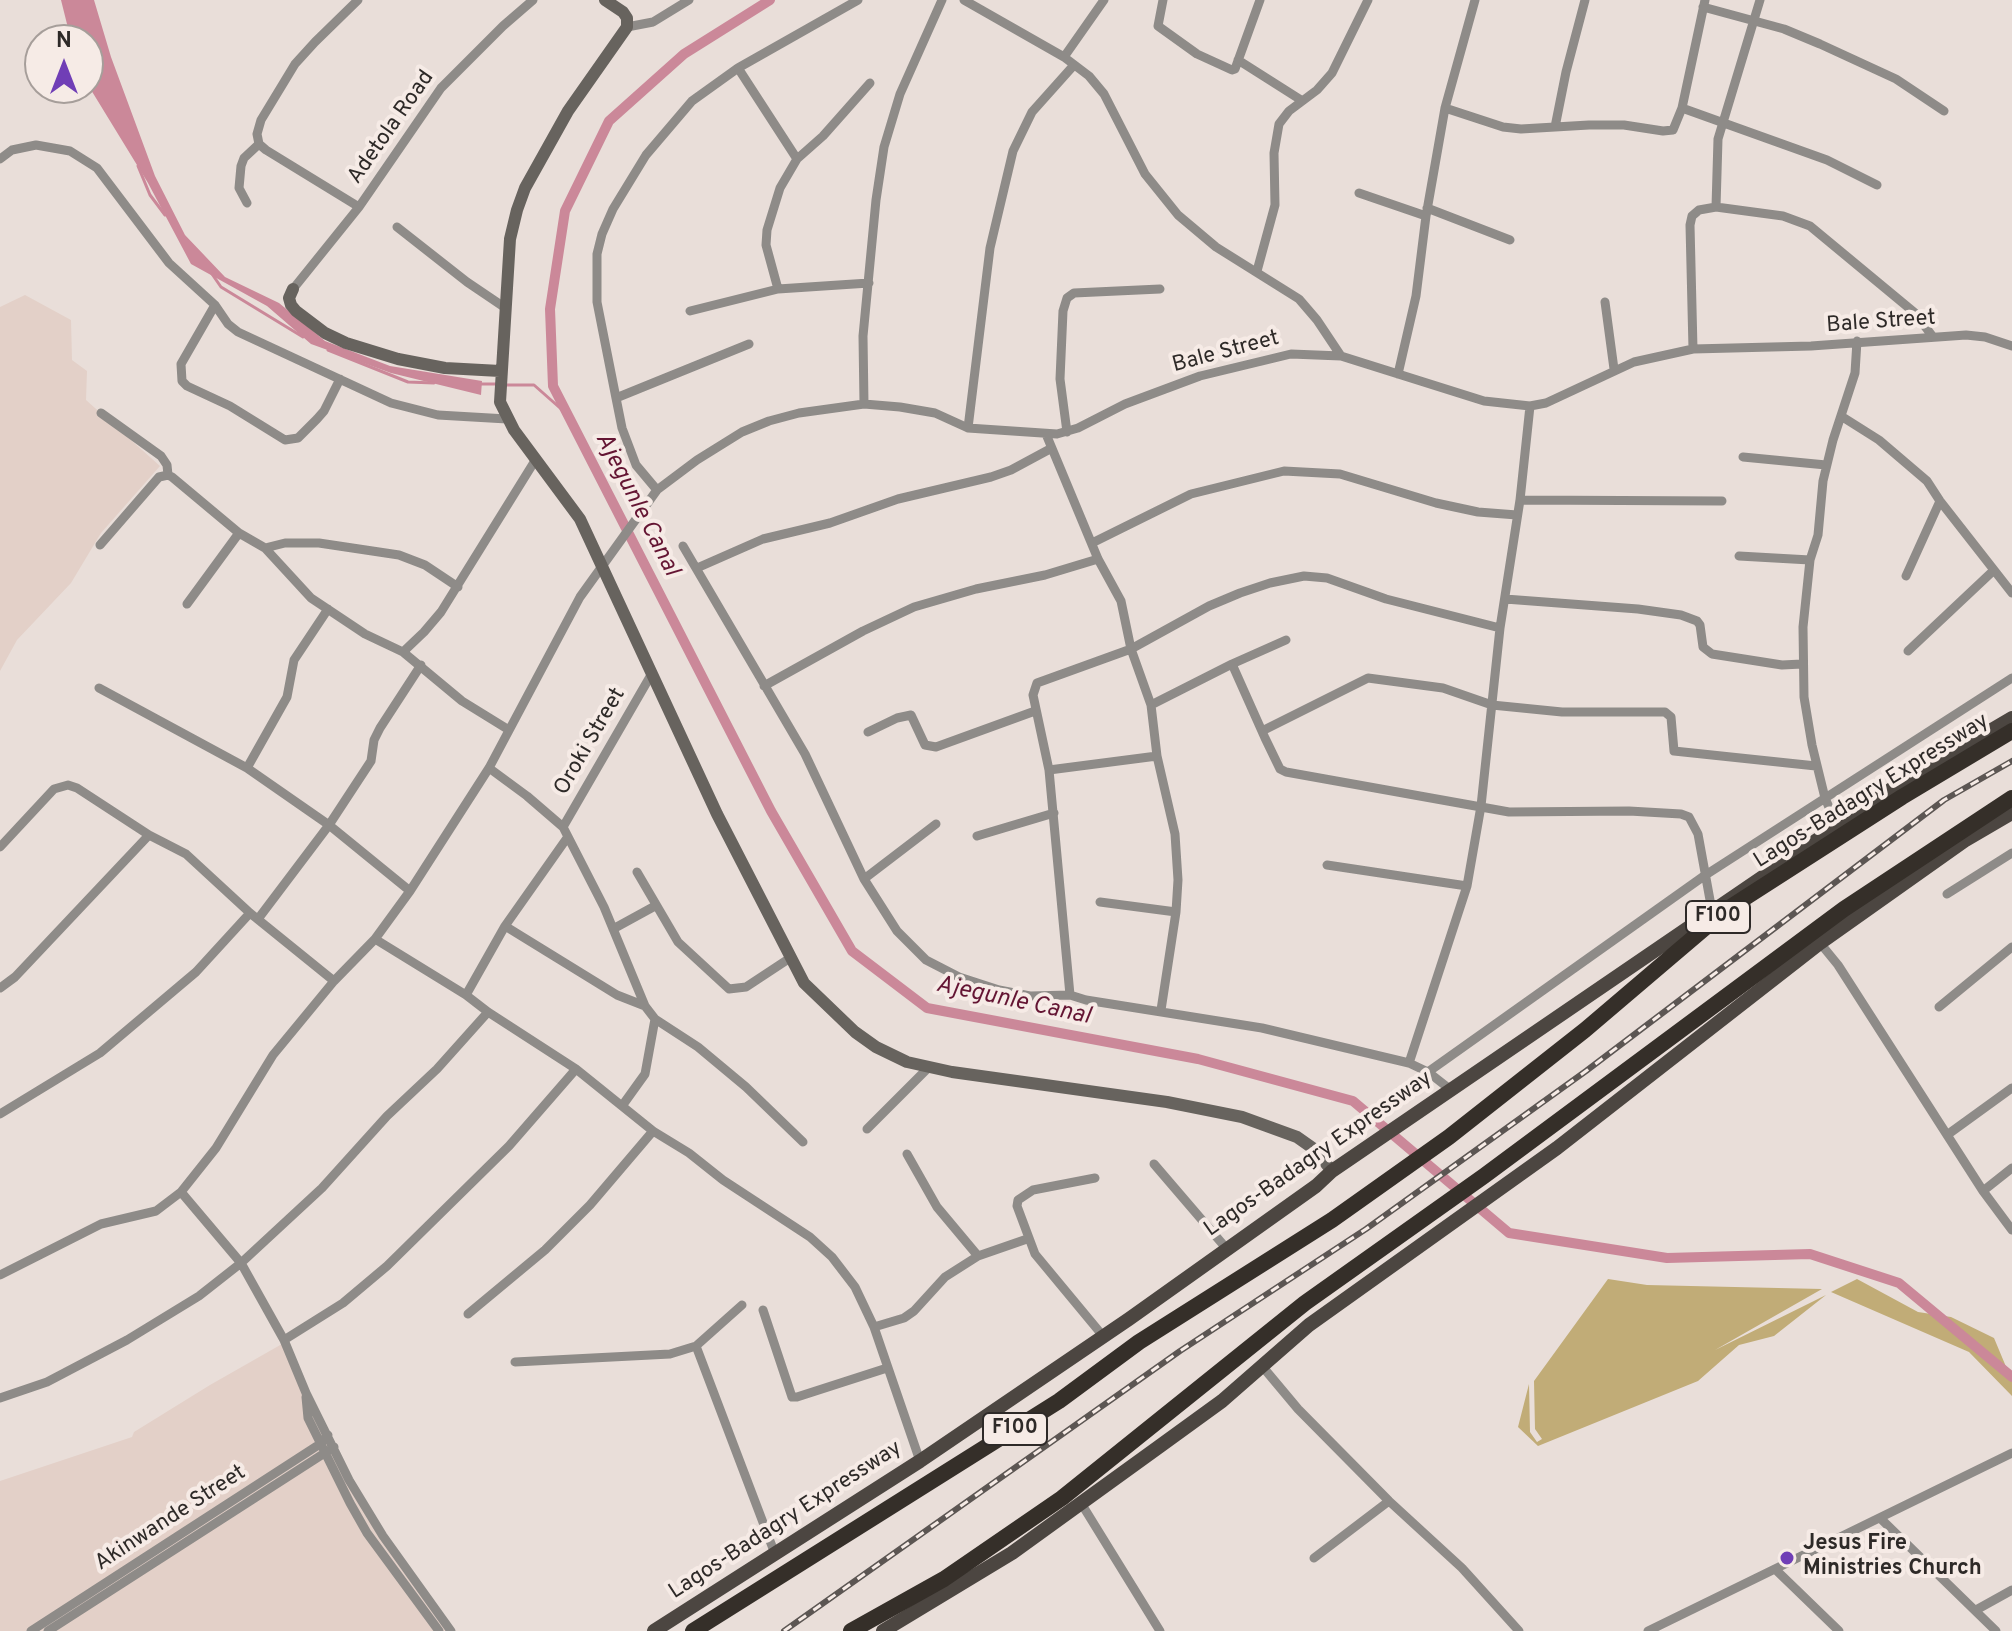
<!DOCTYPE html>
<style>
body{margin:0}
#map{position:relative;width:2012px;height:1631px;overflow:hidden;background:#e9ded9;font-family:Overpass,sans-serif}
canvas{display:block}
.north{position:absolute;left:24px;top:24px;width:80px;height:80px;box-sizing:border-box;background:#f6ebe6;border:2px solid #a69e9a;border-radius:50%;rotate:0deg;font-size:22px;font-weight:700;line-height:32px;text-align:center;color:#2e2a28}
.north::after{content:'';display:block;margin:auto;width:28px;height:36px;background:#703eb6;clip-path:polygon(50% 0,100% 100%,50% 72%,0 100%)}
</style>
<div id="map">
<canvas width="2012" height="1631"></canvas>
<div class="north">N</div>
</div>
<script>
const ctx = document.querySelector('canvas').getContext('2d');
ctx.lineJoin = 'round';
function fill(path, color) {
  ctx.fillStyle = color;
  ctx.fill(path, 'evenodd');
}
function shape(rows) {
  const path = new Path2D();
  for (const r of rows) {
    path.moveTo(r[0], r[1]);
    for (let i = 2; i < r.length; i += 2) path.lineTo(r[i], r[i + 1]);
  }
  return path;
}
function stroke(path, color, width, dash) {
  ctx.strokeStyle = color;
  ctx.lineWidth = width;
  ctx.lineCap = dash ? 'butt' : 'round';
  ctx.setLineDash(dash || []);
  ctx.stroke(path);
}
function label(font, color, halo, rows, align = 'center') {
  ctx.font = font + ' Overpass,sans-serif';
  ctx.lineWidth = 8;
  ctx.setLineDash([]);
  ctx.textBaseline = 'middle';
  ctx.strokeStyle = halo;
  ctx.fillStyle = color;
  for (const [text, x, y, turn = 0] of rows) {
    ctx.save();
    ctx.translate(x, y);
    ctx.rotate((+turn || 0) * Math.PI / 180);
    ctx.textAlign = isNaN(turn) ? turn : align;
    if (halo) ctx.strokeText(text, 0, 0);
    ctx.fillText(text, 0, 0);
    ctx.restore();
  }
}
fill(shape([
 [25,295,71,320,72,360,87,371,86,400,160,466,101,533,71,583,17,640,0,671,0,307],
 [289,1340,315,1417,367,1511,453,1631,0,1631,0,1481,132,1437,134,1432,210,1385]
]), '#e3d0c8');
fill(shape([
 [1608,1279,1647,1285,1822,1289,1715,1350,1826,1295,1774,1336,1739,1345,1698,1381,1538,1446,1518,1427,1529,1384,1530,1432,1537,1442,1542,1439,1535,1429,1534,1381],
 [1857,1279,1918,1312,1951,1317,1994,1338,2012,1381,2012,1396,1969,1352,1831,1292]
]), '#c1ac77');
fill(shape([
 [61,0,94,0,111,57,155,176,185,235,225,277,279,303,325,341,390,366,482,381,481,395,391,373,311,344,267,306,191,264,148,183,88,85,88,40,71,40]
]), '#cb8899');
stroke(shape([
 [138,166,150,195,165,215],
 [212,274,221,287,303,337],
 [328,350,408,382,434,383],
 [478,384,498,384],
 [506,385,534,385,568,415]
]), '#cb8899', 3);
stroke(shape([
 [770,0,684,54,609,121,565,211,550,309,553,386,771,811,852,951,927,1008,1198,1059,1353,1101,1509,1233,1667,1258,1810,1254,1899,1283,2012,1377]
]), '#cb8899', 10);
stroke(shape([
 [358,0,315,42,295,64,261,120,257,134,259,144,266,150,359,207],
 [964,0,1064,57,1089,76,1104,94,1145,174,1178,215,1216,247,1299,299,1317,320,1341,356],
 [1163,0,1158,26,1197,54,1232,70,1235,69,1260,0],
 [1703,7,1784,29,1820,44,1896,79,1944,111],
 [627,27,653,22,689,0],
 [1064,57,1104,0],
 [1238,60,1301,100],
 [738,68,797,159],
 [1445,108,1503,127,1521,129,1589,125,1624,125,1663,131,1673,130,1682,108,1705,0],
 [1682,108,1827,160,1877,185],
 [1555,127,1566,72,1585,0],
 [0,159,12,150,36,145,70,151,97,168,169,263,215,305,228,324,238,332,391,403,438,415,507,419],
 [1359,193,1426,216],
 [247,203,239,188,241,166,244,158,259,144],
 [1716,207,1718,139,1760,0],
 [1427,208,1510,240],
 [397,227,467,282,504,307],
 [1257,271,1275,205,1274,153,1279,124,1289,111,1317,90,1332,73,1368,0],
 [293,289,359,207,441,88,503,26,533,0],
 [778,289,766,245,767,230,780,188,797,159,823,136,870,83],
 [1605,302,1614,369],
 [215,305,181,364,182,381,187,386,230,406,285,440,298,438,317,419,324,411,340,379],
 [690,311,778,289,869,283],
 [1693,349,1690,225,1692,216,1699,210,1716,207,1783,216,1810,226,1915,313,1933,337],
 [1398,374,1416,296,1426,216,1445,108,1475,0],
 [616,398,749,344],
 [864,404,863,336,876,200,884,147,900,94,942,0],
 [101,413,161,456,167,465,168,475],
 [1841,416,1879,440,1927,481,1940,501,2012,593],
 [968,428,990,248,1013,151,1032,112,1074,65],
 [1067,432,1060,379,1063,311,1067,298,1074,293,1160,289],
 [1046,434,1098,559,1121,601,1131,649,1151,705,1157,756,1175,834,1178,880,1176,912,1161,1010],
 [1743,457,1826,465],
 [657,490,636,465,622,428,616,398,597,302,597,254,602,234,613,209,646,155,692,101,738,68,858,0],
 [1520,500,1722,501],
 [1092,543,1191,494,1284,471,1340,474,1436,503,1478,512,1517,515],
 [100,545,159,477,168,475,172,477,239,533,265,548,311,598,365,634,403,652,462,701,509,730],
 [683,546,805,754,864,879,897,931,926,960,959,977,999,990,1030,996,1070,995,1086,1000,1262,1028,1409,1063,1428,1072,1704,876,2012,678],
 [265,548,285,543,319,543,399,555,425,565,458,587],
 [1739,556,1810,560],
 [697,568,763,539,830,523,898,499,991,477,1011,470,1050,449],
 [1906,576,1940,501],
 [1505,599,1638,609,1681,615,1697,621,1700,625,1703,647,1712,654,1782,665,1802,664],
 [187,604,239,533],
 [1908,651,1993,571],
 [403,652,424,632,441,612,536,459],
 [1232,664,1265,738,1280,769,1286,772,1509,812,1629,811,1681,814,1689,817,1698,834,1712,911],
 [764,686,863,631,914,607,976,589,1045,575,1098,559],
 [99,688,247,768,329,825,410,891],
 [1151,705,1232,664,1286,640],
 [1262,731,1368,678,1443,688,1492,705,1562,712,1665,712,1671,717,1674,751,1816,766],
 [868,732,897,718,911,715,925,745,936,747,1035,711],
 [247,768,287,697,294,660,328,609],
 [489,768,527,796,563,827,604,907,645,1006],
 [1049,770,1157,756],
 [1837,826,1825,798,1812,745,1804,697,1803,627,1810,560,1818,535,1823,481,1833,440,1855,373,1857,341],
 [563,827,651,675],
 [977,836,1054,813],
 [0,847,54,789,68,785,77,788,149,835,186,854,250,913,334,981],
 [1327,865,1467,886],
 [637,872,678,942,729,989,746,987,790,958],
 [864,879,936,824],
 [1947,894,2012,853],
 [1100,902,1176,912],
 [258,919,329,825,371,761,374,740,380,728,421,665],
 [505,926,617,995,645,1006,655,1019,698,1047,746,1087,803,1142],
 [613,929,655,906],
 [375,939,466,995,488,1012,576,1069,653,1131,689,1153,723,1180,810,1237,832,1257,855,1287,874,1327,920,1461],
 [1820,943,1838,965,1983,1191,2012,1230],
 [0,988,15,977,149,835],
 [466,995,505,926,567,838],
 [1070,995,1049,770,1033,695,1037,683,1131,649,1209,606,1240,593,1270,583,1304,576,1327,578,1386,599,1500,628],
 [1939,1007,2012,947],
 [1409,1063,1467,886,1481,806,1500,628,1520,500,1530,406],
 [1428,1072,1451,1090],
 [622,1106,645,1074,655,1019],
 [0,1114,100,1053,196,972,250,913],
 [867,1129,928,1068],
 [1947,1135,2012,1088],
 [907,1154,937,1207,978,1256],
 [1154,1164,1226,1248],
 [1095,1178,1033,1190,1018,1200,1017,1206,1035,1254,1103,1336],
 [1983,1191,2012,1168],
 [0,1275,101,1224,156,1211,181,1192],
 [763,1310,792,1397,797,1397,887,1368],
 [468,1314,545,1250,590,1205,653,1131],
 [874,1327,904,1318,914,1311,945,1277,978,1256,1027,1239],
 [284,1340,343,1303,387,1266,509,1146,576,1069],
 [696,1346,775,1554],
 [515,1362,670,1354,696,1346,742,1305],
 [1262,1366,1298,1409,1389,1501,1462,1568,1519,1631],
 [306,1397,308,1418,350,1503,367,1533,439,1631],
 [0,1398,47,1382,127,1340,199,1296,241,1263,322,1188,387,1116,437,1069,488,1012],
 [1081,1503,1160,1631],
 [1880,1518,1996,1631],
 [1314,1558,1389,1501],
 [1776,1570,1839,1631],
 [1976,1610,2012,1590],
 [31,1631,320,1444,328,1435],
 [48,1631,334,1447],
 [451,1631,383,1536,349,1480,306,1393,284,1340,241,1263,181,1192,216,1148,273,1055,334,981,375,939,410,891,489,768,580,597,657,490,697,460,742,432,769,421,799,413,864,404,900,407,935,413,968,428,1057,434,1078,428,1125,404,1200,376,1291,354,1341,356,1484,401,1530,406,1546,403,1634,362,1693,349,1811,346,1966,335,1985,337,2012,346],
 [1648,1631,2012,1453]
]), '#8e8b88', 9);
stroke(shape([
 [605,0,623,12,627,18,627,27,568,111,525,188,517,210,510,239,500,402,514,430,580,519,717,814,804,983,855,1032,876,1047,907,1062,952,1072,1167,1102,1242,1117,1297,1137,1314,1149,1332,1171],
 [293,289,289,298,291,305,296,311,325,333,346,343,398,359,445,368,500,371]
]), '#67635e', 12);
stroke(shape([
 [654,1631,920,1461,1129,1319,1316,1186,1332,1171,1893,788,2012,718],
 [883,1631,1012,1553,1160,1446,1222,1401,1309,1325,1557,1148,1820,943,1964,841,2012,813]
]), '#4c4641', 14);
stroke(shape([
 [693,1631,1059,1401,1139,1342,1332,1220,1449,1137,1585,1030,1726,910,1902,797,2012,731],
 [851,1631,944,1579,1062,1498,1305,1303,1484,1176,1844,909,2012,798]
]), '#352f29', 16);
const rail = shape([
 [784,1631,1180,1351,1366,1229,1586,1071,1944,800,2012,761]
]);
stroke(rail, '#5c5653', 6);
stroke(rail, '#f6ebe6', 3, [9]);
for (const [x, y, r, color] of [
 [1787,1558,8,"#703eb6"]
]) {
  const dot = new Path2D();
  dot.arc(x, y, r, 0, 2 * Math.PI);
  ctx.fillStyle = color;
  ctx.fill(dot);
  stroke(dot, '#f6ebe6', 3);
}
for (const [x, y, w] of [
 [1718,917,64],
 [1015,1429,64]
]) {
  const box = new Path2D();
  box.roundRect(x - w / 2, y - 16, w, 32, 6);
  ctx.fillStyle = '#f6ebe6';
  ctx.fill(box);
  stroke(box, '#2e2a28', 2);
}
label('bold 20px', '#2e2a28', null, [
 ["F100",1718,917],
 ["F100",1015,1429]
]);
label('22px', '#2e2a28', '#f6ebe6', [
 ["Adetola Road",392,128,-55],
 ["Bale Street",1881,323,-4],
 ["Bale Street",1226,353,-15],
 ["Oroki Street",591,742,-60],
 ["Lagos-Badagry Expressway",1872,792,-32],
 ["Lagos-Badagry Expressway",1319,1155,-35],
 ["Akinwande Street",171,1519,-33],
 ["Lagos-Badagry Expressway",786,1521,-33]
]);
label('bold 22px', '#2e2a28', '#f6ebe6', [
 ["Jesus Fire",1803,1545],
 ["Ministries Church",1803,1570]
], 'left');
label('italic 24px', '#641533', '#f6ebe6', [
 ["Ajegunle Canal",636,505,63],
 ["Ajegunle Canal",1013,1002,12]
]);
</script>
